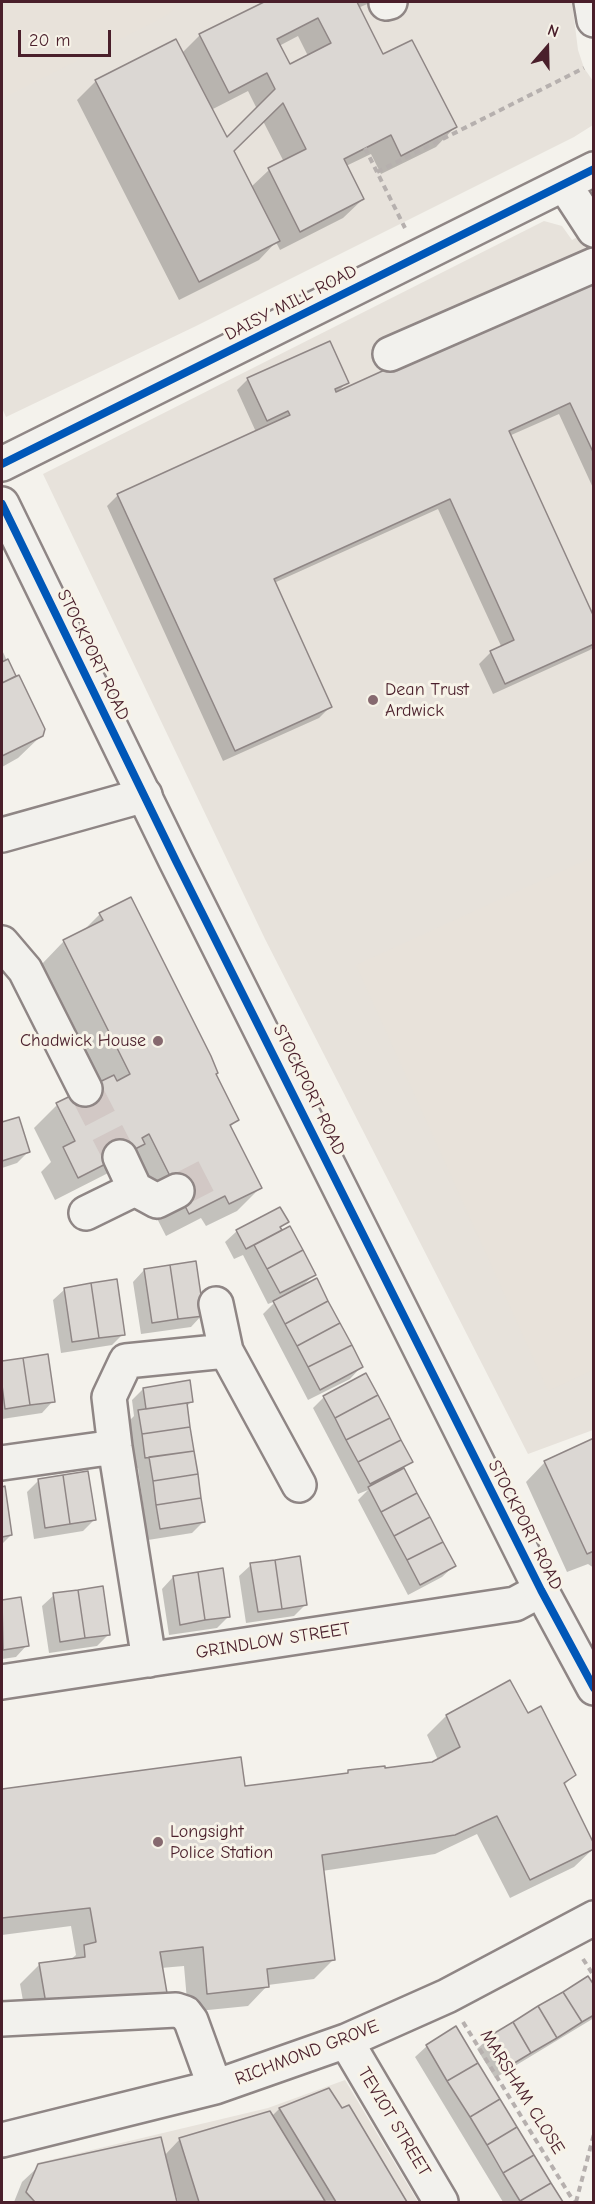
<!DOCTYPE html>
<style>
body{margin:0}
#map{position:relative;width:595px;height:2204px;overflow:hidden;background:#f4f2ec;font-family:"Comic Neue",sans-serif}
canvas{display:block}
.frame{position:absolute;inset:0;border:3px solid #4a1f2b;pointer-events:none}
.north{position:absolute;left:517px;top:18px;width:60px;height:60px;-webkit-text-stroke:4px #f7f3e8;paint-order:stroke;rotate:20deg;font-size:16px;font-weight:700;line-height:24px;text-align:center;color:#4a1f2b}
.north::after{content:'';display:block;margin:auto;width:21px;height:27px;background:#4a1f2b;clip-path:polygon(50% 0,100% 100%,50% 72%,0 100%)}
.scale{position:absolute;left:18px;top:30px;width:93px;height:27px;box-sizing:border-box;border:3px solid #4a1f2b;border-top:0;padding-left:8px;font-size:18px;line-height:21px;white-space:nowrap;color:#4a1f2b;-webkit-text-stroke:4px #f7f3e8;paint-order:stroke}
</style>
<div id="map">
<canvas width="595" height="2204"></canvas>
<div class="frame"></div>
<div class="north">N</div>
<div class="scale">20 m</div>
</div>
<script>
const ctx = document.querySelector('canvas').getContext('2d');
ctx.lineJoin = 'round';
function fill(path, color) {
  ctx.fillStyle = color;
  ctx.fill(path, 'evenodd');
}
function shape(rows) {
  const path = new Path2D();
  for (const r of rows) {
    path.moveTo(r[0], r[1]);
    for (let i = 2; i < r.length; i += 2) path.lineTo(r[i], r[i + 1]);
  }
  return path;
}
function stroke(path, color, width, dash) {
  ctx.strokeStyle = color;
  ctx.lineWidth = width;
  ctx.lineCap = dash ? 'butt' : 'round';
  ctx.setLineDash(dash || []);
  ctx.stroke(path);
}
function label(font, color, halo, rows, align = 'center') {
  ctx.font = font + ' "Comic Neue",sans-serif';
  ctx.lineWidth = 6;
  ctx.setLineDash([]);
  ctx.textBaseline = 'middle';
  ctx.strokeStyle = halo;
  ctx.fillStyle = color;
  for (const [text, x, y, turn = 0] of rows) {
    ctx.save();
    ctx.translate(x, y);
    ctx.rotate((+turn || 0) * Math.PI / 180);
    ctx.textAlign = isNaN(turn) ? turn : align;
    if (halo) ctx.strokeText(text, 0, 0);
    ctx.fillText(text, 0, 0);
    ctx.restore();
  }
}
fill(shape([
 [2,2,572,2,578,50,584,68,593,81,593,125,574,137,194,327,6,417,2,408],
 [544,221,562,226,572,240,593,228,593,1430,528,1454,265,939,43,474],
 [345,2080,418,2202,34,2202,25,2193,37,2163,268,2108]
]), '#e7e2db');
fill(shape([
 [2,2,178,2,172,11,162,18,7,96,2,96],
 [593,857,593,1370,548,1391,356,965]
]), '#e8e2da');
fill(shape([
 [267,2,372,2,358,8,383,56,455,127,436,147,381,174,371,154,346,166,363,199,343,218,280,250,276,242,259,260,179,300,77,100,96,81,182,53,200,35],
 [298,36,308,56,289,66,279,46],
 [248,91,257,109,226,139,211,110],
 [263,121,284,162,269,170,251,187,232,151],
 [594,288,594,490,559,414,509,436,594,621,594,647,590,650,493,694,479,664,491,652,502,648,438,509,274,583,331,706,319,718,223,761,107,506,118,495,256,432,237,390,248,379,347,382,336,394],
 [2,650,42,735,18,758,2,767],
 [100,914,214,1075,237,1120,230,1127,260,1188,237,1211,206,1226,201,1218,166,1236,127,1160,120,1167,55,1200,41,1172,51,1162,34,1128,57,1105,100,1083,41,965,64,941,81,933],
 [18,1119,28,1152,17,1163,2,1168,2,1124],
 [287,1222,279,1229,314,1275,301,1287,361,1367,350,1379,308,1400,263,1314,276,1301,268,1304,243,1255,234,1259,225,1242,237,1231],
 [144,1270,202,1315,191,1327,141,1334,133,1282],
 [65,1289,123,1334,112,1345,61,1353,53,1300],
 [46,1356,53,1401,42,1413,2,1419,2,1362],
 [143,1389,191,1402,186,1407,203,1522,192,1533,148,1540,138,1468,134,1469,127,1423,134,1416,132,1400],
 [324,1397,411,1461,403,1469,454,1566,442,1577,408,1595,358,1500,368,1490,358,1494,313,1408],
 [594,1439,594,1568,588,1564,567,1572,526,1482,545,1462],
 [39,1480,94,1520,83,1531,34,1539,27,1492],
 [2,1488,4,1488,11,1535,2,1544],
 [251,1565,306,1604,294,1616,246,1623,239,1576],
 [173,1577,229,1616,217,1628,169,1635,162,1589],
 [54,1595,109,1634,97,1646,49,1653,42,1606],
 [20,1599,27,1645,16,1657,2,1659,2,1602],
 [527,1715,575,1775,564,1785,594,1848,574,1867,510,1898,477,1834,435,1854,322,1871,333,1960,314,1979,268,1985,248,2006,188,2012,184,1966,161,1968,27,2023,20,1984,40,1964,70,1960,76,1955,71,1926,2,1935,2,1790,239,1759,243,1788,345,1775,348,1772,432,1763,438,1760,427,1735,446,1716],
 [588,1978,594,1988,594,2018,495,2078,477,2049,489,2038],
 [456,2029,561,2202,503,2202,415,2057,427,2046],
 [329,2090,342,2109,348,2107,405,2202,178,2202,176,2195,173,2196,175,2202,14,2202,22,2182,39,2166,164,2156,180,2139,272,2116,279,2109]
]), '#0003');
const building = shape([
 [264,2,357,2,383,54,412,40,457,127,401,156,391,135,344,159,364,199,300,232,268,168,306,149,283,103,234,151,280,241,199,282,95,80,176,39,227,137,275,89,267,73,229,93,199,34,264,2],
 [318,18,331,43,290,64,277,39,318,18],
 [590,277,594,285,594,454,570,403,509,431,594,617,594,644,505,684,490,651,514,640,450,499,274,579,332,707,235,751,117,494,290,415,288,411,267,421,247,378,330,341,349,383,335,389,336,392,590,277],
 [8,659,16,676,2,683,2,662,8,659],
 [19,675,45,729,43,736,2,756,2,683,19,675],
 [131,897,211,1056,218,1073,216,1074,239,1120,230,1125,262,1188,229,1204,225,1196,189,1214,149,1134,142,1138,145,1144,78,1178,63,1147,75,1141,56,1103,114,1075,117,1081,130,1074,63,940,103,920,99,913,131,897],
 [19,1117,30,1152,2,1161,2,1122,19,1117],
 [280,1207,289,1222,280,1227,282,1230,246,1249,236,1230,280,1207],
 [290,1226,303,1250,267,1269,254,1245,290,1226],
 [303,1250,316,1275,280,1293,267,1269,303,1250],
 [196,1261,204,1316,178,1319,170,1265,196,1261],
 [170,1265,178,1319,152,1323,144,1269,170,1265],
 [317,1278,328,1301,285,1324,273,1301,317,1278],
 [117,1279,125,1335,99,1338,91,1283,117,1279],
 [91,1283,99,1338,72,1342,64,1288,91,1283],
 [328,1301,340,1323,297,1346,285,1324,328,1301],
 [340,1323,352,1345,308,1367,297,1346,340,1323],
 [352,1345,363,1367,320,1390,308,1367,352,1345],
 [48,1354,55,1402,30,1405,23,1358,48,1354],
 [23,1358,30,1405,5,1409,2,1385,2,1361,23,1358],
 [366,1373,378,1395,335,1418,323,1396,366,1373],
 [190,1380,193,1402,146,1409,143,1388,190,1380],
 [378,1395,390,1418,346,1440,335,1418,378,1395],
 [187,1403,190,1427,142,1434,138,1410,187,1403],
 [390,1418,401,1440,358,1462,346,1440,390,1418],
 [190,1427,194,1451,145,1458,142,1434,190,1427],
 [594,1438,594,1551,587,1554,544,1461,594,1438],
 [401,1440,413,1462,370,1484,358,1462,401,1440],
 [194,1451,198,1474,153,1481,149,1457,194,1451],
 [404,1468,417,1493,381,1512,368,1487,404,1468],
 [88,1471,96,1520,70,1524,63,1475,88,1471],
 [198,1474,201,1498,156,1505,153,1481,198,1474],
 [63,1475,70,1524,45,1528,38,1479,63,1475],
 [5,1486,12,1535,2,1537,2,1487,5,1486],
 [417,1493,430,1517,394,1536,381,1512,417,1493],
 [201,1498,205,1522,160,1529,156,1505,201,1498],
 [430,1517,443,1542,407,1560,394,1536,430,1517],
 [443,1542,456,1566,420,1585,407,1560,443,1542],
 [300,1556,307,1605,282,1609,275,1560,300,1556],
 [275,1560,282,1609,258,1612,250,1563,275,1560],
 [223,1568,230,1617,205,1620,198,1572,223,1568],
 [198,1572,205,1620,180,1625,173,1576,198,1572],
 [103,1586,110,1635,85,1638,78,1590,103,1586],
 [78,1590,85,1638,60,1642,53,1593,78,1590],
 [21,1597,29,1646,3,1650,2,1600,21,1597],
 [510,1680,528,1713,541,1706,576,1775,564,1783,594,1844,594,1849,530,1880,497,1816,455,1835,322,1855,335,1960,267,1969,269,1987,207,1994,203,1947,160,1952,168,1999,46,2004,39,1963,85,1957,84,1945,96,1942,90,1908,2,1918,2,1789,241,1757,245,1786,348,1773,348,1770,366,1768,385,1766,385,1768,432,1762,460,1747,446,1715,510,1680],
 [588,1976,594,1985,594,2015,582,2022,563,1992,588,1976],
 [563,1992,582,2022,557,2038,538,2006,563,1992],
 [538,2006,557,2038,531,2053,513,2022,538,2006],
 [513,2022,531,2053,506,2068,488,2037,513,2022],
 [456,2026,478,2063,447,2081,426,2045,456,2026],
 [478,2063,500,2099,470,2117,447,2081,478,2063],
 [329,2088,342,2108,349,2105,407,2202,336,2202,279,2108,329,2088],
 [500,2099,517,2127,487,2145,470,2117,500,2099],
 [270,2111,325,2201,199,2202,179,2138,270,2111],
 [517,2127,534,2155,503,2173,487,2145,517,2127],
 [161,2137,177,2202,35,2202,26,2192,38,2164,161,2137],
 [534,2155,551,2183,520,2201,503,2173,534,2155],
 [551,2183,563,2202,521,2202,520,2201,551,2183]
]);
fill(building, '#dbd7d3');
stroke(building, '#8f8685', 1.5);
stroke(shape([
 [85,1089,120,1157],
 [177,1191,206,1176]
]), '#d2c8c5', 33, [33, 16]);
const minor = shape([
 [591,2,594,20],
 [386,3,390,2],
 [564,184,594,230],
 [390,354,594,265],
 [2,464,594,169],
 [2,835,145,795],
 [2,943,25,970,85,1089],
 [120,1157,135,1189,157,1201,177,1191],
 [86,1213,135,1189],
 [216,1304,226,1351,299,1485],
 [2,1463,115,1447],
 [149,1660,115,1447,109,1397,126,1361,226,1351],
 [2,1682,515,1604,541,1590],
 [2,2019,176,2010,185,2013,191,2021,215,2087],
 [346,2041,441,2202],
 [2,2140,215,2087,346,2041,447,1996,594,1918]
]);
const highway = shape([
 [2,504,176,861,541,1590,594,1688]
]);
stroke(minor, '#8f8685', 38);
stroke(highway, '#8f8685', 38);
stroke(shape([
 [365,148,405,228],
 [377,172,584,68],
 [583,1959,594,1976],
 [463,2022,574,2202],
 [576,2202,594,2134]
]), '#b6b0ae', 4, [6, 4.5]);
stroke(minor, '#f2f1ed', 33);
stroke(highway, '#f2f1ed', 33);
stroke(shape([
 [2,464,594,169],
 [2,504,176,861,541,1590,594,1688]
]), '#0057b8', 8);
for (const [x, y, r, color] of [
 [373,700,6,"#86696f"],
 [158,1041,6,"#86696f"],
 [158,1842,6,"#86696f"]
]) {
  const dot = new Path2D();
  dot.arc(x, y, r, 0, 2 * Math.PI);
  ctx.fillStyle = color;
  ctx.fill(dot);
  stroke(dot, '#f7f3e8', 2);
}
label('18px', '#4a1f2b', '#f7f3e8', [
 ["DAISY MILL ROAD",291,303,-27],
 ["STOCKPORT ROAD",93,655,64],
 ["STOCKPORT ROAD",309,1090,64],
 ["STOCKPORT ROAD",525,1525,63],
 ["GRINDLOW STREET",273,1641,-9],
 ["RICHMOND GROVE",307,2053,-21],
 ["MARSHAM CLOSE",522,2092,58],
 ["TEVIOT STREET",394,2122,59]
]);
label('18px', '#4a1f2b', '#f7f3e8', [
 ["Dean Trust",385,690],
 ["Ardwick",385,711],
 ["Chadwick House",146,1041,"right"],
 ["Longsight",170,1832],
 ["Police Station",170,1853]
], 'left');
</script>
